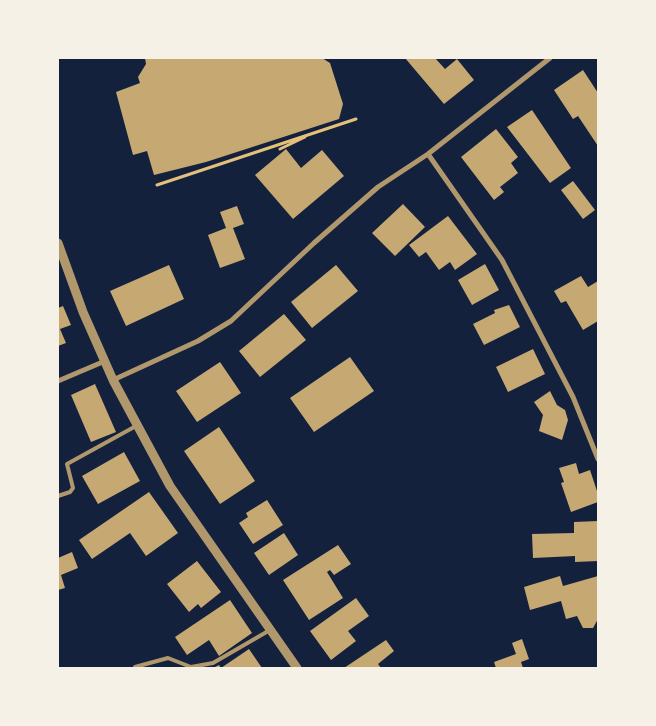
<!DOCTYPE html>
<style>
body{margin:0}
#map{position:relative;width:656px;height:726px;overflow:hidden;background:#14213d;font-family:"Work Sans",sans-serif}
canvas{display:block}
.frame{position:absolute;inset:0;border:59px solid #f6f1e7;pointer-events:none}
</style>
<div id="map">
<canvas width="656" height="726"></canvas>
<div class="frame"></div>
</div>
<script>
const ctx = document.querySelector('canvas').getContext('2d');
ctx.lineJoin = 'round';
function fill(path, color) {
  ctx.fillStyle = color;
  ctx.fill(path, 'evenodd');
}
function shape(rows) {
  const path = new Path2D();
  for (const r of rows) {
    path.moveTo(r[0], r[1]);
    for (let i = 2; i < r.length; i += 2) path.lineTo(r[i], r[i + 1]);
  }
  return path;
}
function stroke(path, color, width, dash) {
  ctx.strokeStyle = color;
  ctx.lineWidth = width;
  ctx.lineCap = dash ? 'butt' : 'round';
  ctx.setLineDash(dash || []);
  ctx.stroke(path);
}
fill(shape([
 [145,58,322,58,330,63,343,104,339,119,206,162,154,175,147,151,133,155,116,92,140,83,138,77,146,64],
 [405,58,435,58,445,69,457,59,474,80,444,104],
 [583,70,598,93,598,146,578,116,573,119,554,90],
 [532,110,571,168,550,183,507,127],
 [496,129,518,157,511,163,518,173,500,187,504,192,494,200,461,157],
 [286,149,301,168,322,150,344,176,293,219,255,175],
 [573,181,595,210,583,219,561,190],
 [403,204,425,227,395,256,372,233],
 [237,206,244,224,233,228,245,259,220,268,208,235,226,228,220,212],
 [448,216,477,254,455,270,450,262,439,270,426,252,419,257,409,245],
 [485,264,499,290,472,305,458,280],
 [169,265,184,299,126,326,110,291],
 [336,265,358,291,312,328,291,302],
 [581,276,588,287,598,281,598,321,583,330,566,301,561,303,554,291],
 [509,305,520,327,484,345,473,324,495,313,494,310],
 [63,306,71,325,60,329,66,343,58,346,58,308],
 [284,314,306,340,260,377,239,351],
 [533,349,545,374,508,392,496,367],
 [350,357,374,391,314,432,290,398],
 [220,362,241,393,197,422,176,391],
 [95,384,116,432,91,442,71,395],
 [550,391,557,405,565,410,568,420,562,440,539,431,543,415,534,402],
 [219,427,255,481,220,504,184,451],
 [124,452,140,481,98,504,82,476],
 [576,463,579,474,590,470,598,494,598,502,571,512,561,483,564,482,559,468],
 [149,492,178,533,146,556,130,533,92,559,79,540],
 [267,500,283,525,253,544,239,523,248,517,246,513],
 [598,521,598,561,575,562,575,556,533,558,532,534,574,533,574,522],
 [284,533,298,555,269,575,254,553],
 [338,545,351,564,334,575,330,570,327,572,343,598,309,620,283,580],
 [72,552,78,568,61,575,65,588,58,590,58,558],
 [197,561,221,592,201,608,198,604,189,612,167,584],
 [560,576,563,586,598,576,598,619,593,628,583,628,577,616,566,619,561,601,530,610,524,587],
 [356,598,369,616,348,631,356,641,331,660,310,631],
 [230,600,252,633,219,656,209,640,187,655,175,637],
 [522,639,529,659,521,662,523,668,496,668,494,662,516,654,512,643],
 [386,640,394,651,378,664,381,668,344,668],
 [249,649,262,668,213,668,219,665,221,668]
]), '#c6a872');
stroke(shape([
 [280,149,305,137],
 [157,185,356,119]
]), '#e5c07b', 3);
stroke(shape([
 [58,496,70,492,73,488,67,464,136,426],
 [135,667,168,658,191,667,213,663,270,630]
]), '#b1986c', 4);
stroke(shape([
 [428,154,502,260,573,397,598,459],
 [113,380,198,341,231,321,314,243,378,187,428,154,550,58],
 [58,381,105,361]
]), '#b1986c', 5);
stroke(shape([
 [58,243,83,312,113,380,170,486,297,668]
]), '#b1986c', 9);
</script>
